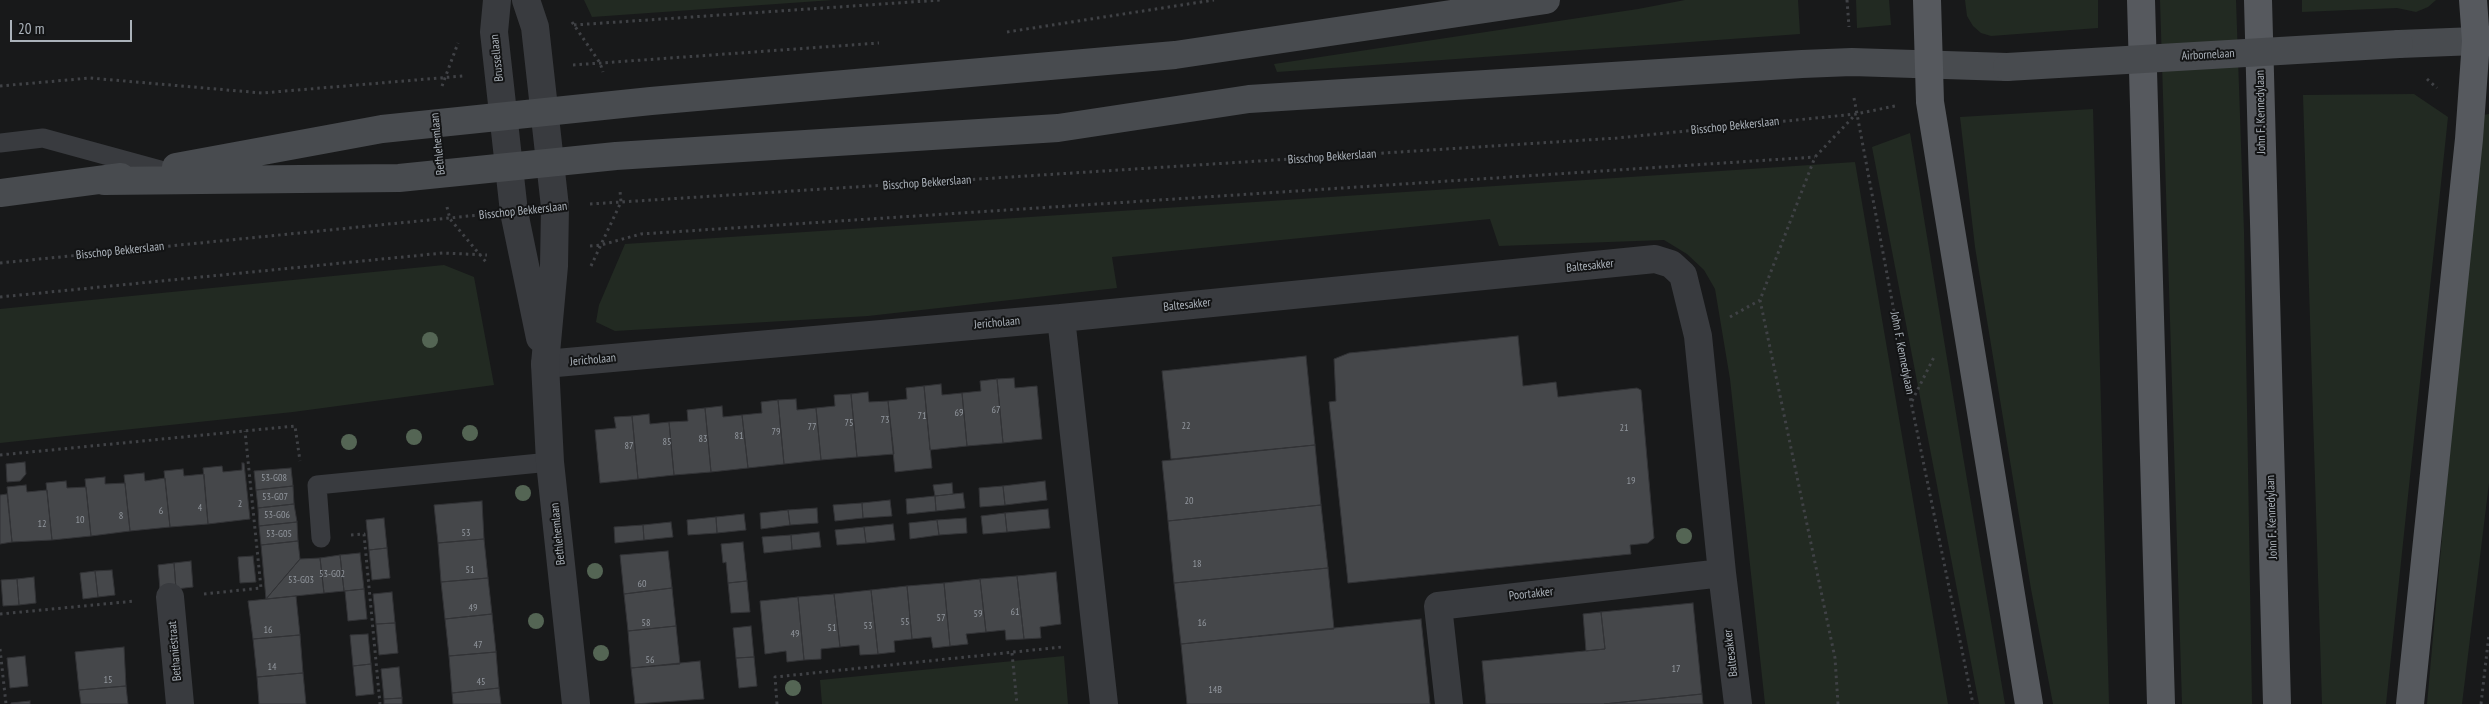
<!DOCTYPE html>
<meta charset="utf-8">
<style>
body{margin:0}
#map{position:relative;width:2489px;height:704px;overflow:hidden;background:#18191a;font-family:"PT Sans Narrow",sans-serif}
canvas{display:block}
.scale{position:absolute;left:10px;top:20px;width:122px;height:22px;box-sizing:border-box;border:2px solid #abb2ba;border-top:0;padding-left:6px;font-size:15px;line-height:18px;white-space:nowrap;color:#abb2ba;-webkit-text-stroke:4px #131415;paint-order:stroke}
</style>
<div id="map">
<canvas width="2489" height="704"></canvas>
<div class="scale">20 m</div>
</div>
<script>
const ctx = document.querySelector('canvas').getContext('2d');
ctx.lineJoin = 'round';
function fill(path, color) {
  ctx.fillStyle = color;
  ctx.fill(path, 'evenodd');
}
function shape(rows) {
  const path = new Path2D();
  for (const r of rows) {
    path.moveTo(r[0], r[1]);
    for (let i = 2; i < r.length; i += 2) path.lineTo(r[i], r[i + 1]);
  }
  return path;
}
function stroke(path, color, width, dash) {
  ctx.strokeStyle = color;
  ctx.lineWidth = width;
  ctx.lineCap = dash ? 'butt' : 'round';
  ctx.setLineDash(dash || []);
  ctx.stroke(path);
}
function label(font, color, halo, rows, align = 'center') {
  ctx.font = font + ' "PT Sans Narrow",sans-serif';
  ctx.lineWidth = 4;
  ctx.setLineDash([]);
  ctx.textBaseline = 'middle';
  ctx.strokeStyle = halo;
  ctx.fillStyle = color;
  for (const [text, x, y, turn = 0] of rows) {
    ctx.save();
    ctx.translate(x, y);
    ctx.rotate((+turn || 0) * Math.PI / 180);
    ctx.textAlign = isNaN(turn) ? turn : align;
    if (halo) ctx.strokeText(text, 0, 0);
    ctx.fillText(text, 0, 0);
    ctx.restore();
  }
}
fill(shape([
 [584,0,833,0,592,17],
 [1685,0,1798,0,1800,34,1277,72,1274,64,1638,9],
 [1856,0,1889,0,1891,25,1857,28],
 [1965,0,2098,0,2098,28,1991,36,1981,33,1973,26,1967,16],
 [2160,0,2236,0,2244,232,2252,704,2182,704],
 [2302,0,2436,0,2428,7,2416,12,2397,8,2302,12],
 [2414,94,2448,117,2386,704,2322,704,2303,95],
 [2093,109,2109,704,2053,704,2031,589,1975,247,1960,117],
 [2489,114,2489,483,2462,704,2427,704,2465,281,2483,115],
 [1910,133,1963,456,2005,704,1979,704,1872,147],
 [1855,162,1948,704,1765,704,1730,379,1715,289,1704,270,1687,254,1664,240,1499,246,1490,219,1112,257,1117,288,868,316,615,331,596,322,599,305,625,244],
 [444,265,474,277,494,385,293,412,0,443,0,309],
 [1064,656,1068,704,822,704,820,680]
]), '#222a22');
const building = shape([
 [1518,336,1523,386,1556,382,1558,397,1637,388,1641,390,1654,538,1648,543,1630,545,1631,554,1348,583,1329,402,1336,401,1334,359,1349,353,1518,336],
 [1306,356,1315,445,1171,459,1162,371,1306,356],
 [1014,378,1015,388,1037,386,1042,439,1003,443,997,379,1014,378],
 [997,379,1003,443,967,446,962,393,981,391,980,381,997,379],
 [941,384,942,395,962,393,967,446,930,450,924,386,941,384],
 [924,386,932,468,895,472,888,401,907,399,906,388,924,386],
 [868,392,869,402,888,401,894,454,857,457,851,394,868,392],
 [851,394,857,457,821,460,816,408,835,406,834,395,851,394],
 [796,399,797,410,816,408,821,460,784,464,778,400,796,399],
 [778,400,784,464,748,468,742,415,762,413,761,402,778,400],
 [722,406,723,417,742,415,748,468,711,472,705,408,722,406],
 [705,408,711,472,674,475,669,422,688,421,687,410,705,408],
 [649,414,650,424,669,422,674,475,638,479,632,416,649,414],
 [632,416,638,479,600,483,595,430,616,428,614,417,632,416],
 [1315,445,1321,505,1168,521,1162,461,1315,445],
 [25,462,26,474,20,481,7,482,6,464,25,462],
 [242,463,244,463,250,519,208,524,203,468,222,466,223,472,242,470,242,463],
 [291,468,293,486,256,490,254,471,291,468],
 [183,469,184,476,204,474,208,524,170,527,164,471,183,469],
 [144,473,145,481,165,478,170,527,130,531,124,475,144,473],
 [105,477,105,484,125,483,130,531,91,536,85,479,105,477],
 [66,481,67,488,86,487,91,536,52,540,46,483,66,481],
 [1045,481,1047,500,1005,505,1003,486,1045,481],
 [952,483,953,494,935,496,933,485,952,483],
 [26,485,27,492,47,490,52,540,12,542,7,487,26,485],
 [293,486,294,504,258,508,256,490,293,486],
 [1003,486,1005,505,980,507,979,488,1003,486],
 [963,493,965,508,936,511,935,496,963,493],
 [7,494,12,542,0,544,0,495,7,494],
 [935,496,936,511,907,514,906,499,935,496],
 [890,500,892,516,863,518,862,503,890,500],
 [482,501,484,539,438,543,434,505,482,501],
 [862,503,863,518,835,521,833,505,862,503],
 [294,504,297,522,259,526,258,508,294,504],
 [1321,505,1328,568,1174,583,1168,521,1321,505],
 [817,508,818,523,790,525,788,510,817,508],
 [1048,509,1050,528,1007,532,1005,513,1048,509],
 [788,510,790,525,761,529,760,513,788,510],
 [1005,513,1007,532,983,534,981,516,1005,513],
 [744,514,746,530,717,533,716,517,744,514],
 [716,517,717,533,688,535,687,520,716,517],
 [384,518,387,548,369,550,366,520,384,518],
 [966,518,967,533,939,535,937,520,966,518],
 [937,520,939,535,910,539,909,523,937,520],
 [297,522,298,541,261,545,259,526,297,522],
 [671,522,673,537,644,540,643,525,671,522],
 [893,524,895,540,866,543,864,527,893,524],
 [643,525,644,540,615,543,614,527,643,525],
 [864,527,866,543,837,545,835,530,864,527],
 [819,532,821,547,792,550,791,535,819,532],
 [791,535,792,550,764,553,762,537,791,535],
 [484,539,488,578,441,582,438,543,484,539],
 [298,541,300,559,266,599,261,545,298,541],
 [743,542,747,581,728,583,726,562,723,563,721,544,743,542],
 [387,548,390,578,372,580,369,550,387,548],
 [668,551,672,588,624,594,620,555,668,551],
 [360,553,364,589,344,591,340,555,360,553],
 [340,555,344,591,324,593,320,558,340,555],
 [253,556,256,582,240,583,238,557,253,556],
 [320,558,324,593,266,599,300,559,320,558],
 [191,561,193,587,176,589,174,563,191,561],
 [174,563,176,589,160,590,158,565,174,563],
 [1328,568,1334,629,1181,644,1174,583,1328,568],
 [112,570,115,595,98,597,95,571,112,570],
 [95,571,98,597,83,599,80,573,95,571],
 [1056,572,1061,624,1040,627,1041,638,1024,639,1017,576,1056,572],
 [1017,576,1024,639,1006,640,1005,630,986,632,980,579,1017,576],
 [34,577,36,603,19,605,17,579,34,577],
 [488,578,492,614,445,619,441,582,488,578],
 [17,579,19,605,3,606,1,580,17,579],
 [980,579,986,632,966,634,968,644,950,646,944,583,980,579],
 [747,581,750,612,731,613,728,583,747,581],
 [944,583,950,646,933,648,931,637,912,639,907,586,944,583],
 [907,586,912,639,894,641,895,652,878,654,871,590,907,586],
 [672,588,676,626,628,631,624,594,672,588],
 [364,589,367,619,348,621,345,591,364,589],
 [871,590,878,654,860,655,859,645,840,647,834,594,871,590],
 [392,592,395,623,376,624,373,594,392,592],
 [834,594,840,647,821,649,821,659,804,660,798,597,834,594],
 [296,596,300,635,253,639,248,601,296,596],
 [798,597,804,660,787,662,786,651,765,654,760,601,798,597],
 [1693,603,1702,694,1604,704,1486,704,1482,661,1605,649,1601,612,1693,603],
 [1601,612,1605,649,1586,651,1583,614,1601,612],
 [492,614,496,652,449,656,445,619,492,614],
 [1421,619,1430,704,1187,704,1181,644,1421,619],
 [395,623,398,653,379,655,376,624,395,623],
 [676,626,680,664,631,668,628,631,676,626],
 [751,626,754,657,736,658,733,628,751,626],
 [368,634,371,664,353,666,350,635,368,634],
 [300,635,303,673,257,677,253,639,300,635],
 [124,647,126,686,79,690,75,652,124,647],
 [496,652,499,688,452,693,449,656,496,652],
 [25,656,28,686,10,688,7,658,25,656],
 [754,657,757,686,739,688,736,658,754,657],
 [700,661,704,699,635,704,631,668,700,661],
 [371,664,374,694,356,696,353,666,371,664],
 [399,667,402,698,384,699,381,669,399,667],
 [303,673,306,704,259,704,257,677,303,673],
 [126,686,128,704,81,704,79,690,126,686],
 [499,688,501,704,453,704,452,693,499,688],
 [1702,694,1703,704,1604,704,1702,694],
 [402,698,402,704,384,704,384,699,402,698],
 [30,701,30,704,11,704,11,703,30,701]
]);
fill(building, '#45474a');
stroke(building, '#323336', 1);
stroke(shape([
 [1847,0,1849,27],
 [572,22,600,63,603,72],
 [574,25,941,0],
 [1007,32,1214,0],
 [573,65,879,43],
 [2427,79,2437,88],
 [0,86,90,78,262,93,463,76],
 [442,86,458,43],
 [1854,98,1911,402,1973,704],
 [590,204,1617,138,1856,114,1895,106],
 [447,207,450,219,486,262],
 [590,246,601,245,641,234,1815,157],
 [0,263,479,215],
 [591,266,621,202,620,191],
 [0,297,443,253,487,255],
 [1730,317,1760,300],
 [1912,401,1935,355],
 [0,455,295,426,300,461],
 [351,535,364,534,380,704],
 [204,594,261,588,245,431],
 [0,614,135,601],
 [0,649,6,704],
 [1012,653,1017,704],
 [777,704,775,677,1062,647],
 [1838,704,1835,658,1760,300,1815,157,1856,114],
 [2481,704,2489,634]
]), '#404246', 3, [2.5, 4]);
stroke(shape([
 [0,143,43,138,160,170],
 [321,538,317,485,550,462]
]), '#393b3f', 19);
stroke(shape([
 [1061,318,1655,259,1671,264,1683,275,1698,336,1722,573,1738,704],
 [545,364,1061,318,1104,704],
 [170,597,180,704],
 [1449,704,1438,606,1722,573]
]), '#393b3f', 28);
stroke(shape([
 [497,0,494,32,514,212,540,338],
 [526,0,535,27,555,207,554,266,545,364,550,462,576,704]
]), '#393b3f', 28);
stroke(shape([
 [2399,44,2476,41],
 [176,167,382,129,651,101,1175,55,1546,0],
 [104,181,399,178,616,156,1058,128,1249,99,1802,64,1852,62,2007,67],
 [0,193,121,177]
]), '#484b4f', 28);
stroke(shape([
 [1927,0,1930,102,2029,704],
 [2141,0,2161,704],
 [2258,0,2277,704],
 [2410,704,2469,139,2476,41,2473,0]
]), '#56595e', 28);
stroke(shape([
 [2007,67,2399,44]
]), '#484b4f', 28);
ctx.fillStyle = '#546554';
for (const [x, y] of [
 [430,340],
 [470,433],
 [414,437],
 [349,442],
 [523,493],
 [1684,536],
 [595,571],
 [536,621],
 [601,653],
 [793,688]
]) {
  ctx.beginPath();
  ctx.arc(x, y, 8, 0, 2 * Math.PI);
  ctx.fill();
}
label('10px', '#92979e', null, [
 ["67",996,410],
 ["69",959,413],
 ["71",922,416],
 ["73",885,420],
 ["75",849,423],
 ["22",1186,426],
 ["77",812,427],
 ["21",1624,428],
 ["79",776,432],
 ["81",739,436],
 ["83",703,439],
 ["85",667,442],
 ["87",629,446],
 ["53-G08",274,478],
 ["19",1631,481],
 ["53-G07",275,497],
 ["20",1189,501],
 ["2",240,504],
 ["4",200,508],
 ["6",161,511],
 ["53-G06",277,515],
 ["8",121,516],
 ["10",80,520],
 ["12",42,524],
 ["53",466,533],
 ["53-G05",279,534],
 ["18",1197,564],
 ["51",470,570],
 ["53-G02",332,574],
 ["53-G03",301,580],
 ["60",642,584],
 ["49",473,608],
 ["61",1015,612],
 ["59",978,614],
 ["57",941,618],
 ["55",905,622],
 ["58",646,623],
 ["16",1202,623],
 ["53",868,626],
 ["51",832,628],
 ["16",268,630],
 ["49",795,634],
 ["47",478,645],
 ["56",650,660],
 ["14",272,667],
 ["17",1676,669],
 ["15",108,680],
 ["45",481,682],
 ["14B",1215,690]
]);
label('12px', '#abb2ba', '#131415', [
 ["Airbornelaan",2208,55,-3],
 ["Brussellaan",497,58,-96],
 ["John F. Kennedylaan",2261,112,-91],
 ["Bisschop Bekkerslaan",1735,126,-6],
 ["Bethlehemlaan",438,144,-96],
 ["Bisschop Bekkerslaan",1332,157,-4],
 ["Bisschop Bekkerslaan",927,183,-4],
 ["Bisschop Bekkerslaan",523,211,-6],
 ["Bisschop Bekkerslaan",120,251,-6],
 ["Baltesakker",1590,266,-6],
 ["Baltesakker",1187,305,-6],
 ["Jericholaan",997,323,-5],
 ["John F. Kennedylaan",1902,353,79],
 ["Jericholaan",593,360,-5],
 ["John F. Kennedylaan",2272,517,-92],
 ["Bethlehemlaan",558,534,-96],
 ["Poortakker",1531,594,-6],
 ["Bethaniëstraat",175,651,-95],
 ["Baltesakker",1731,653,-97]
]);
</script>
